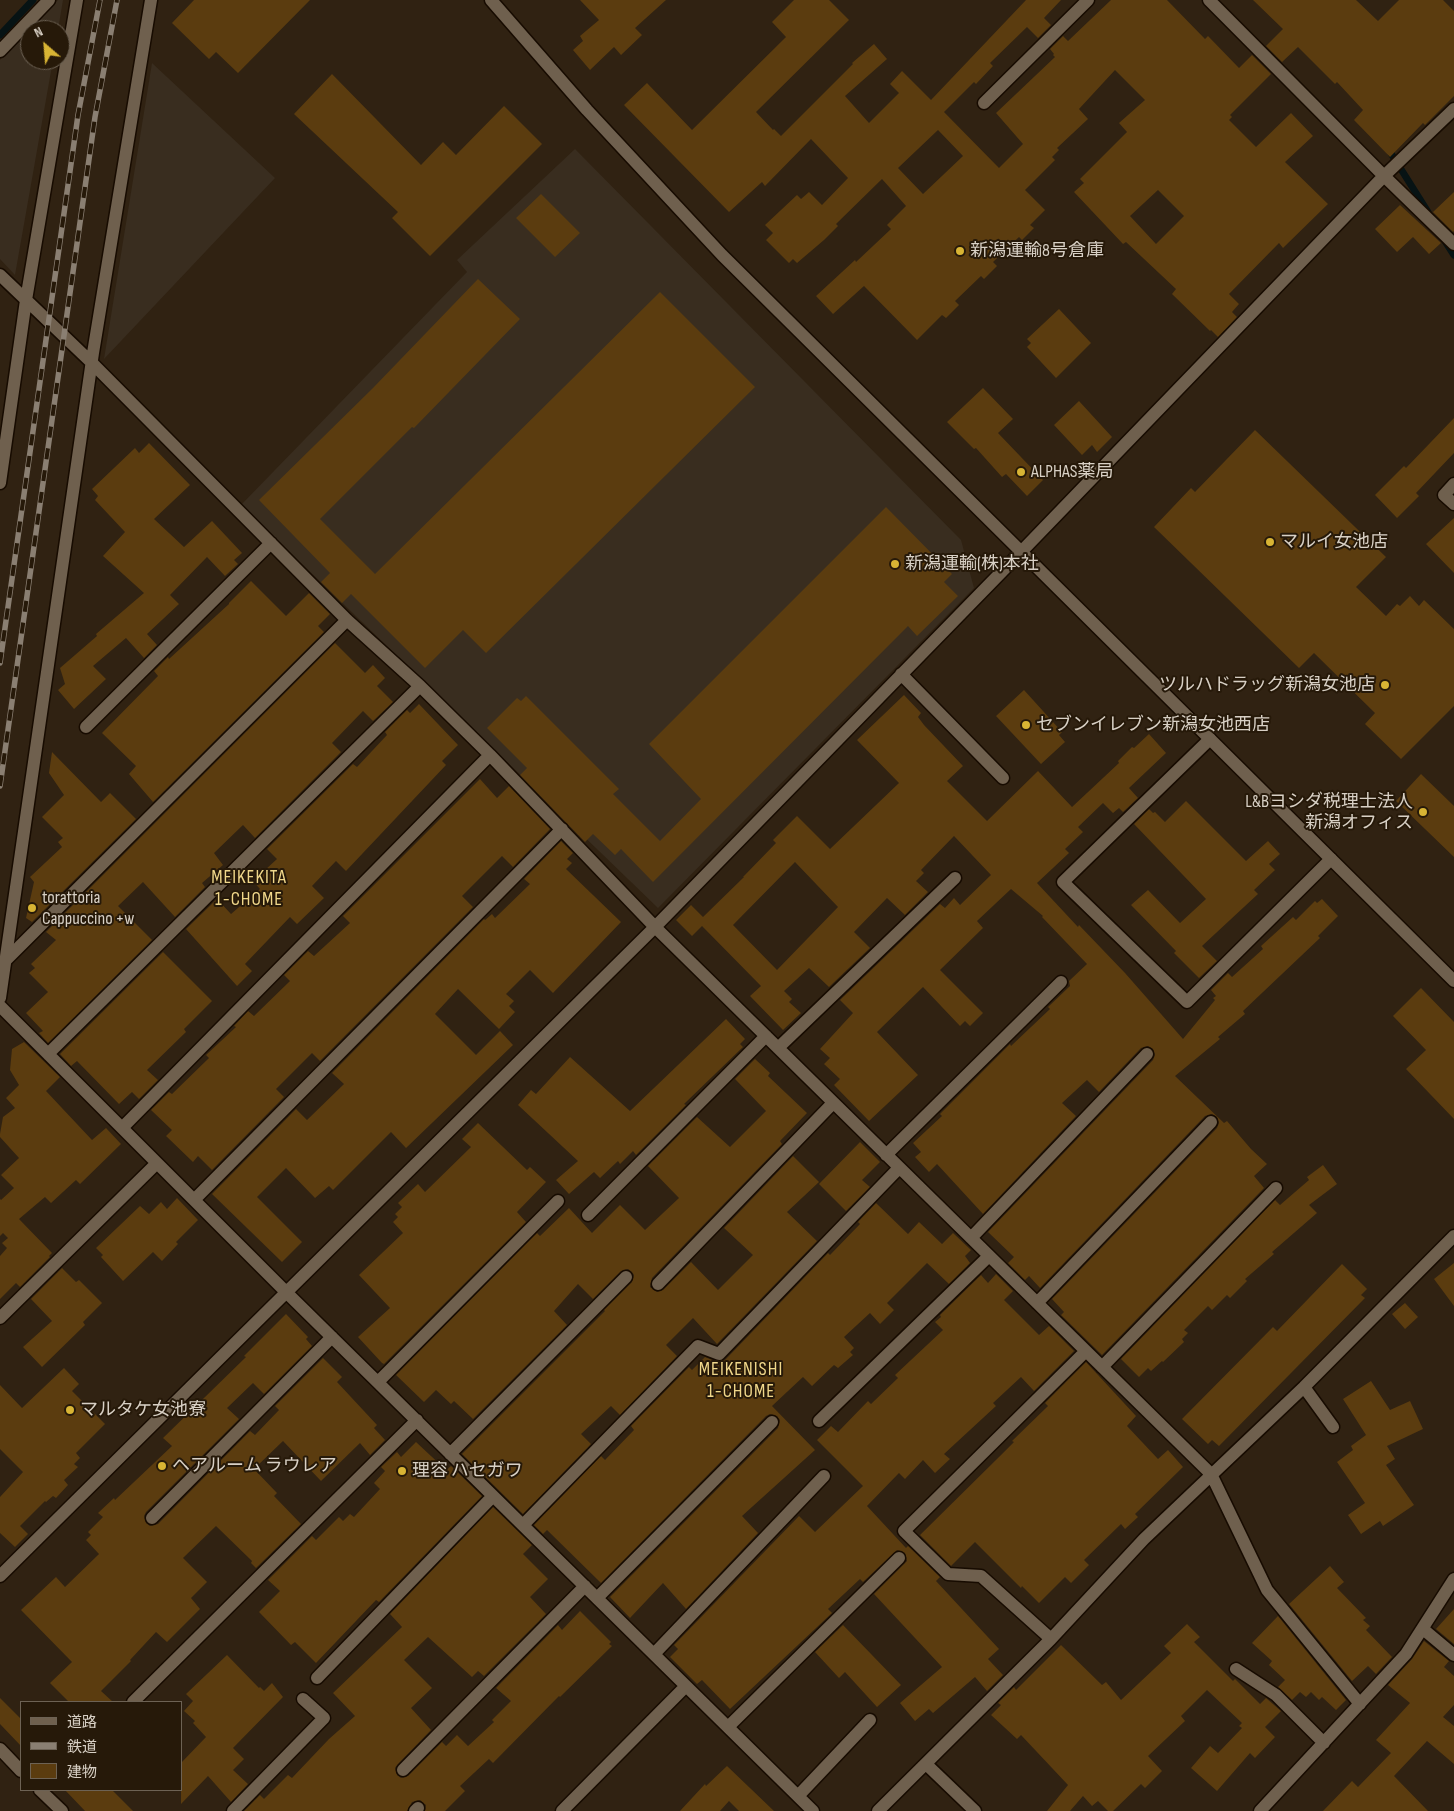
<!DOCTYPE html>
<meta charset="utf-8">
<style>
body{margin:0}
#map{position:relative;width:1454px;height:1811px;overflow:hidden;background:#302212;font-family:"Sofia Sans Condensed","Noto Sans JP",sans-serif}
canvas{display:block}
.legend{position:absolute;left:20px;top:1701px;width:162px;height:90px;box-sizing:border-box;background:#261909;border:1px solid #6d6254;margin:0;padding:6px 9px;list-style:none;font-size:15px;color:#d8d0c5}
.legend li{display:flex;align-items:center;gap:10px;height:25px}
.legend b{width:25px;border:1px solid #6d6254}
.north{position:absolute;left:20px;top:20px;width:50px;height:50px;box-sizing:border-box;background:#261909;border:1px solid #6d6254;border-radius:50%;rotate:333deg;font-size:14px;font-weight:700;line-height:20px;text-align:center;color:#d8d0c5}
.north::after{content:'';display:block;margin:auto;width:18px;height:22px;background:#d8b434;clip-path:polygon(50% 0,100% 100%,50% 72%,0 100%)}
</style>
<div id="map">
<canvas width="1454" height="1811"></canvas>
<ul class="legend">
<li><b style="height:6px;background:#6f604e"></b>道路</li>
<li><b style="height:6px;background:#8a7f72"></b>鉄道</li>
<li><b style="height:14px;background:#5b3c0f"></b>建物</li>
</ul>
<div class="north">N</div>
</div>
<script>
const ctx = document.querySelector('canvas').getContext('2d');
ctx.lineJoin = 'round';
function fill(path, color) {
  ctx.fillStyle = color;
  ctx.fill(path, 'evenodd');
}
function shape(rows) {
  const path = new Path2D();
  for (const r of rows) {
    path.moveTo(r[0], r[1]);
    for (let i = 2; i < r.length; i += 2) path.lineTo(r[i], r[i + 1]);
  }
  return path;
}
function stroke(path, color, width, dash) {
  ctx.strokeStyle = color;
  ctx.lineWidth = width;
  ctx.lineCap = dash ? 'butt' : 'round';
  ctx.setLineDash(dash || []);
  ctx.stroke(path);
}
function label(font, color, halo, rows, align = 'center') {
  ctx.font = font + ' "Sofia Sans Condensed","Noto Sans JP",sans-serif';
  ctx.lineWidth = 4;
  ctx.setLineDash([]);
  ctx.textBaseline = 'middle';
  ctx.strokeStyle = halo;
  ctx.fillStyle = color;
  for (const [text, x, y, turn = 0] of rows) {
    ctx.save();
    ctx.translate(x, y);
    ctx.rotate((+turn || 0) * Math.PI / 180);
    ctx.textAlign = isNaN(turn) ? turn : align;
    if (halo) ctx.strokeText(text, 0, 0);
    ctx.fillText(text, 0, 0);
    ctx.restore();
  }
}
fill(shape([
 [58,0,63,0,58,30,30,30,30,60,53,60,15,275,0,259,0,60],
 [152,63,275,178,104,359],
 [575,149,961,540,974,588,658,908,241,505,467,272,457,260]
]), '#392d1f');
stroke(shape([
 [0,35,33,0],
 [1387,147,1428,212],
 [1445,241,1454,255]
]), '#071314', 7);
fill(shape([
 [194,0,310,0,238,73,216,52,209,59,172,23],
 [580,0,666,0,635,28,642,35,621,55,614,47,590,70,573,50,583,41,580,36,599,20],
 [794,0,829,0,849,20,756,112,773,130,774,129,781,136,853,64,852,63,874,44,887,59,845,96,869,123,899,93,890,84,902,71,931,100,1026,0,1061,0,1044,18,1051,25,1038,38,1027,27,990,63,993,66,976,84,974,82,944,112,999,168,1023,144,996,113,1055,57,1053,55,1054,54,1050,49,1063,36,1068,41,1111,0,1167,0,1205,39,1208,36,1239,68,1252,55,1271,74,1230,115,1232,117,1229,120,1256,147,1291,113,1313,136,1285,162,1328,204,1283,248,1279,243,1229,294,1239,304,1232,312,1237,317,1218,337,1211,330,1210,331,1172,294,1176,289,1126,242,1123,244,1074,192,1084,183,1080,179,1127,132,1119,123,1145,100,1115,70,1079,109,1088,119,1057,148,1059,150,1052,157,1055,160,1025,190,1045,210,1030,225,1034,228,1022,240,1019,237,993,262,997,266,984,279,981,276,955,301,959,305,946,318,942,315,917,340,864,286,833,314,816,296,855,260,856,262,891,229,887,225,906,206,882,179,836,224,838,226,824,240,797,263,793,259,789,263,766,240,773,233,765,225,797,195,801,199,809,192,822,205,848,178,811,139,765,186,762,182,729,212,624,105,647,83,692,130,786,37,772,22],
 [938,130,963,156,923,194,898,168],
 [1158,190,1184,216,1156,244,1130,216],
 [1253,0,1356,0,1378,21,1399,0,1443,0,1454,11,1454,96,1425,125,1423,123,1390,157,1354,120,1363,110,1337,82,1335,84,1298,47,1282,62,1266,46,1283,29],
 [332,74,421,165,443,142,456,155,504,106,542,144,430,256,392,218,398,212,294,114],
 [1454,192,1454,231,1453,232,1433,212],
 [541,194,580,233,555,257,516,218],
 [1400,205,1441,243,1429,254,1413,237,1397,252,1375,229],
 [478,279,520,319,414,428,412,427,320,519,375,574,660,292,755,387,486,653,463,630,425,668,351,594,342,603,321,582,330,573,259,500,373,388],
 [1059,309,1091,343,1056,378,1027,347,1031,343,1027,339],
 [983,388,1013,419,998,433,1043,480,1027,496,1006,474,1002,477,976,448,974,449,947,422],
 [1079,401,1112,437,1097,452,1092,445,1082,455,1054,425],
 [1454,418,1454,453,1416,493,1419,496,1397,518,1375,495,1404,466,1406,468],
 [1255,430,1386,557,1356,587,1386,616,1397,604,1400,606,1410,596,1419,606,1424,600,1454,629,1454,706,1401,759,1365,724,1375,713,1314,653,1299,668,1154,527,1191,488,1195,492],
 [149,443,190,485,154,519,184,547,212,521,242,553,234,560,238,564,225,576,207,557,170,595,179,604,147,634,157,645,144,658,126,638,93,666,106,679,74,709,58,690,65,684,60,668,97,636,96,634,144,593,103,556,125,532,95,500,98,496,92,489,135,448,139,453],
 [886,507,952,574,944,582,958,596,917,636,908,626,653,882,621,849,615,855,593,834,585,842,520,775,527,768,487,728,517,698,521,701,526,696,619,789,613,794,660,841,701,799,649,744],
 [1454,518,1454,573,1426,544],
 [251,581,286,616,309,593,330,614,318,626,324,632,153,802,129,774,136,766,102,733,158,676,154,671,168,657,169,659,229,604,229,603],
 [335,643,365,673,373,665,385,678,377,686,393,702,373,721,363,711,332,743,341,752,255,838,243,825,214,853,223,865,202,883,205,887,175,917,143,882,118,906,152,940,48,1043,39,1033,43,1031,26,1013,48,992,29,973,35,968,31,964,56,940,46,932],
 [1024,690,1062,732,1059,735,1065,742,1041,764,996,716],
 [904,695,921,713,918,717,924,725,963,766,947,781,987,821,1038,771,1072,807,1119,763,1118,761,1132,747,1134,748,1149,734,1166,753,1129,788,1138,798,1123,812,1119,808,1113,813,1103,803,1078,827,1083,832,1065,849,1069,853,1037,883,1078,927,1079,925,1125,973,1183,1039,1215,1000,1213,998,1216,996,1211,990,1228,973,1232,977,1263,949,1261,946,1293,917,1296,920,1315,901,1317,903,1322,899,1338,916,1318,936,1320,938,1243,1011,1245,1014,1218,1037,1220,1039,1175,1076,1224,1123,1227,1121,1251,1149,1267,1164,1254,1176,1264,1188,1102,1355,1061,1315,1064,1312,1052,1299,1217,1128,1219,1123,1217,1117,1212,1114,1205,1116,1040,1288,1029,1276,1025,1280,1008,1263,1014,1257,988,1232,1153,1060,1155,1055,1153,1049,1148,1046,1141,1048,1099,1092,1087,1080,1062,1103,1076,1116,983,1214,937,1164,929,1172,915,1157,921,1152,913,1143,942,1116,940,1114,1010,1044,1011,1046,1050,1009,1048,1007,1070,986,1069,981,1087,964,1042,917,1043,916,1011,889,977,921,983,928,940,970,983,1013,970,1026,965,1021,960,1026,923,987,877,1032,918,1075,869,1121,834,1085,840,1079,824,1064,830,1058,820,1049,853,1013,840,1000,841,999,940,904,945,908,954,898,960,905,991,875,954,836,921,870,924,873,916,881,928,892,905,915,887,898,854,932,870,948,829,987,809,968,784,991,792,999,789,1002,801,1013,783,1030,750,996,761,986,702,926,692,936,676,920,691,905,703,917,744,877,743,877,776,843,773,840,797,816,830,849,899,783,857,740],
 [795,862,838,907,777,970,733,925],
 [419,704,458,745,442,761,446,765,346,871,336,861,312,886,324,898,297,924,290,917,245,964,252,971,237,986,186,929,217,899,231,914,260,889,253,881,277,859,267,849,353,764,357,767,387,735,385,732,407,710,410,713],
 [52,752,101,802,110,793,136,819,32,922,26,918,34,882,30,877,62,847,58,842,63,838,42,817,64,795,49,773],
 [1421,774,1454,806,1454,857,1396,801],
 [480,779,497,798,509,786,550,829,513,867,502,856,462,896,473,907,320,1061,312,1053,276,1089,284,1097,212,1170,198,1156,193,1162,166,1136,172,1130,151,1110,169,1092,172,1094,209,1058,206,1055,236,1027,234,1026,248,1011,254,1016,290,981,284,975,308,951,314,956,350,923,343,916],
 [1186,801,1246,861,1268,841,1280,854,1269,864,1275,870,1254,890,1258,894,1202,946,1217,961,1199,978,1174,953,1176,951,1131,905,1148,890,1180,923,1206,899,1134,824,1149,809,1153,813,1155,812,1165,822],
 [561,841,573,853,567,859,572,863,566,869,621,922,553,993,530,970,506,994,514,1001,509,1006,515,1012,499,1029,458,989,435,1014,476,1055,500,1031,513,1045,406,1148,391,1132,333,1190,329,1186,315,1198,286,1168,257,1197,302,1242,282,1262,212,1194,296,1109,307,1120,344,1084,332,1073,484,919,485,920,492,914,495,918,530,884,524,879],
 [163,952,212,1001,184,1029,186,1032,147,1070,158,1080,139,1099,132,1092,119,1104,77,1061,71,1066,60,1054],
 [1421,988,1454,1022,1454,1119,1406,1069,1426,1050,1393,1016],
 [726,1019,745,1039,740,1044,743,1047,684,1104,686,1105,636,1155,633,1151,620,1164,618,1161,600,1178,594,1172,569,1194,556,1180,578,1161,518,1105,531,1090,536,1094,570,1057,630,1111],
 [24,1042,60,1077,46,1091,92,1140,106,1128,121,1144,80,1184,76,1180,51,1203,45,1197,19,1219,52,1253,49,1256,50,1257,20,1287,16,1283,0,1299,0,1256,7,1248,2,1243,8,1238,3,1233,0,1236,0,1199,1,1200,14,1188,1,1175,19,1158,0,1137,0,1134,3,1117,15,1108,6,1098,19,1085,10,1070,12,1049],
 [755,1059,770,1073,768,1076,807,1113,780,1141,782,1144,652,1278,650,1287,657,1292,663,1290,691,1262,718,1290,753,1255,724,1228,793,1156,819,1182,787,1212,817,1241,717,1344,693,1318,666,1345,677,1356,620,1415,611,1406,581,1434,591,1444,523,1514,462,1454,605,1311,604,1310,632,1282,634,1275,632,1272,628,1269,621,1271,593,1299,578,1284,554,1311,567,1325,473,1419,454,1401,451,1404,436,1390,424,1402,396,1375,537,1233,540,1236,569,1208,592,1233,620,1205,645,1230,679,1198,648,1166,697,1117,730,1147,766,1111,735,1079],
 [478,1123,527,1170,530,1167,546,1182,517,1212,526,1222,384,1364,382,1363,358,1337,390,1308,359,1275,403,1233,393,1222,398,1217,395,1214,402,1207,398,1203,418,1184,425,1192,471,1147,462,1139],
 [860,1142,880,1162,862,1180,870,1187,846,1211,819,1184],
 [1323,1165,1337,1184,1309,1205,1317,1213,1272,1252,1274,1254,1245,1279,1247,1281,1230,1298,1227,1295,1212,1310,1208,1306,1184,1330,1188,1333,1182,1339,1184,1342,1163,1362,1162,1361,1151,1371,1148,1368,1139,1377,1121,1359,1275,1200,1280,1205,1309,1180,1307,1177],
 [177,1198,198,1220,176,1242,178,1244,162,1261,153,1252,123,1281,101,1257,103,1255,96,1248,140,1206,149,1214,161,1202,167,1209],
 [876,1203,908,1234,919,1222,942,1244,953,1233,971,1250,965,1256,970,1263,949,1284,927,1263,887,1303,894,1310,880,1324,870,1313,844,1337,854,1348,850,1352,853,1355,838,1368,834,1365,812,1386,803,1377,772,1406,815,1450,742,1516,758,1533,686,1609,663,1583,630,1618,610,1597,778,1428,780,1420,777,1416,770,1414,766,1416,601,1583,547,1530,543,1534,534,1525,601,1456,605,1460,634,1430,631,1426,689,1367,692,1370,705,1357,717,1362,725,1360,828,1253,830,1255,860,1224,858,1222],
 [1454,1263,1454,1306,1434,1279],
 [1342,1264,1367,1289,1361,1295,1365,1298,1219,1446,1212,1440,1208,1444,1182,1419,1273,1327,1277,1331],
 [62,1268,76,1282,79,1280,102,1303,83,1322,85,1325,42,1367,23,1347,52,1321,31,1299],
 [996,1274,1013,1291,1004,1300,1039,1335,1049,1326,1074,1351,1034,1391,1021,1377,993,1403,996,1406,944,1454,950,1459,935,1473,923,1460,905,1479,899,1473,867,1506,906,1548,908,1546,940,1577,936,1581,999,1649,988,1659,1003,1675,987,1691,975,1677,933,1713,929,1709,915,1721,900,1703,942,1667,874,1594,907,1561,905,1553,897,1550,863,1582,860,1579,828,1609,832,1613,730,1709,702,1680,697,1684,670,1657,678,1649,674,1645,799,1516,815,1532,863,1486,817,1440,831,1426,838,1432,868,1401,871,1404,898,1378,895,1375,943,1330,935,1322,941,1317,940,1315,981,1275,988,1283],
 [1405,1303,1418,1317,1405,1329,1392,1314],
 [286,1314,308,1337,306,1339,312,1346,264,1394,253,1383,227,1408,239,1419,146,1512,144,1516,146,1523,150,1526,158,1524,250,1431,255,1435,279,1410,275,1406,323,1358,342,1377,337,1382,377,1425,374,1428,385,1440,370,1455,360,1443,321,1481,283,1441,254,1469,277,1493,274,1496,301,1524,256,1568,251,1563,252,1561,216,1526,183,1558,207,1582,191,1598,200,1609,167,1642,156,1632,130,1660,131,1661,101,1691,113,1702,69,1702,50,1683,72,1662,21,1610,56,1577,65,1587,99,1554,86,1540,91,1535,88,1532,103,1517,98,1513,114,1498,115,1500,172,1446,163,1438,246,1357,244,1356],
 [1086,1362,1136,1416,1127,1426,1158,1459,1168,1450,1183,1467,1135,1514,1138,1517,1125,1529,1121,1524,1084,1560,1089,1565,1071,1583,1065,1577,1039,1603,1022,1586,1021,1588,975,1542,951,1566,920,1535,1000,1456,1014,1442,1012,1441,1048,1406,1045,1403],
 [64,1368,79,1384,72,1391,105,1424,76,1453,80,1458,74,1464,78,1467,64,1480,68,1485,56,1498,53,1496,46,1502,45,1501,20,1526,28,1534,15,1547,0,1533,0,1497,23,1472,0,1449,0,1385,22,1408],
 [1371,1381,1390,1410,1410,1401,1423,1429,1387,1446,1395,1459,1386,1465,1414,1505,1383,1526,1380,1521,1361,1534,1348,1515,1365,1503,1337,1462,1353,1450,1351,1446,1366,1435,1343,1399],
 [416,1442,446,1470,451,1466,482,1496,379,1602,376,1600,316,1663,295,1642,291,1645,259,1612,280,1591,268,1580,312,1536,316,1540,339,1517,343,1521,350,1514,354,1517,380,1489,374,1483,385,1471,381,1467,397,1452,401,1457],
 [493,1507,532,1545,523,1554,548,1579,530,1597,546,1614,484,1676,478,1671,472,1677,428,1637,404,1660,432,1688,411,1708,431,1730,397,1765,395,1768,397,1775,401,1778,408,1776,442,1742,446,1746,457,1735,468,1746,494,1722,492,1720,511,1701,496,1688,558,1625,562,1630,580,1611,611,1642,609,1644,612,1646,560,1697,559,1696,493,1763,489,1759,460,1786,465,1791,445,1811,425,1811,426,1805,420,1800,412,1802,407,1811,244,1811,260,1795,264,1799,288,1775,292,1778,329,1739,355,1716,333,1693,402,1627,390,1614],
 [1330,1566,1344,1582,1337,1588,1366,1618,1363,1620,1370,1626,1366,1630,1392,1657,1376,1674,1368,1666,1352,1681,1289,1604],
 [1454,1609,1454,1644,1436,1629],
 [1278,1616,1346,1700,1336,1710,1322,1697,1319,1700,1311,1692,1306,1697,1300,1692,1292,1700,1278,1687,1285,1680,1269,1665,1272,1661,1252,1643],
 [1187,1624,1200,1637,1194,1642,1233,1681,1235,1679,1260,1704,1266,1698,1281,1711,1265,1727,1275,1737,1255,1758,1250,1753,1217,1791,1191,1768,1210,1746,1218,1753,1242,1728,1239,1726,1242,1723,1207,1690,1181,1716,1185,1721,1148,1756,1162,1771,1145,1788,1141,1784,1113,1811,1108,1811,1098,1801,1092,1806,1083,1796,1070,1811,1047,1811,1068,1785,1021,1735,1017,1739,991,1715,1001,1705,998,1703,1014,1687,1016,1690,1061,1645,1102,1685,1106,1682,1121,1700,1171,1653,1164,1646],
 [843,1625,901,1685,877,1707,845,1672,839,1678,815,1652],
 [1424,1641,1449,1661,1444,1667,1454,1676,1454,1705,1443,1717,1454,1726,1454,1764,1427,1741,1394,1776,1428,1811,1323,1811,1352,1781,1358,1787,1391,1753,1376,1740,1410,1703,1388,1685,1412,1659],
 [227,1655,259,1688,260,1687,264,1691,272,1683,283,1697,233,1748,244,1759,233,1770,248,1784,231,1802,208,1776,181,1804,181,1763,206,1737,193,1723,195,1721,184,1711,193,1701,186,1694],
 [0,1698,21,1719,21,1746,0,1724],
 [727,1766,774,1811,739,1811,729,1801,720,1811,680,1811,705,1784,706,1786],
 [65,1790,112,1790,133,1811,85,1811]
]), '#5b3c0f');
const street = shape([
 [1209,0,1384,176,1454,244],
 [0,51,49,0],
 [984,103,1088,0],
 [0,275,91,362,347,620,420,686,490,755,655,927,1211,1474,1267,1590,1360,1704],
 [0,483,26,300,77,0],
 [1454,484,1444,495,1454,504],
 [901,674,1003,778],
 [86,727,271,543],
 [1210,739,1063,882,1187,1002,1331,859],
 [6,960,347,620],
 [0,998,93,353,151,0],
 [0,1006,287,1293,813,1811],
 [778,1048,955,878],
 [49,1055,52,1050,420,686],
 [122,1128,490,755],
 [886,1155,1061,982],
 [194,1200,562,829],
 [588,1215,766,1036],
 [971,1238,1147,1054],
 [658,1284,833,1103],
 [1037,1303,1211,1122],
 [0,1318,157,1163],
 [1102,1367,1276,1188],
 [378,1382,558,1201],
 [1304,1387,1333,1427],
 [819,1421,989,1256],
 [450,1454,626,1277],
 [152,1518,332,1337],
 [523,1525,698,1346,719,1354,899,1168],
 [0,1576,655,927,1021,552,1384,176,1454,109],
 [597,1598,772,1422],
 [1423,1629,1454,1655],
 [1051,1639,981,1576,948,1574,904,1531,1086,1351],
 [654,1654,824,1476],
 [1236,1669,1276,1695,1324,1743],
 [317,1678,493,1496],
 [133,1702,417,1420],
 [728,1727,899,1558],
 [0,1749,21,1771],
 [926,1764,975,1811],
 [403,1770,585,1586],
 [40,1790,62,1811],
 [798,1796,870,1720],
 [233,1811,324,1718,303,1699],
 [415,1811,418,1808],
 [562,1811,686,1686],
 [878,1811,1051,1639,1144,1539,1304,1387,1454,1236],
 [1260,1811,1406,1654,1454,1579]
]);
const secondary = shape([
 [491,0,587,110,722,255,1454,981]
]);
stroke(street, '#170b00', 15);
stroke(secondary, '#170b00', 15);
stroke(street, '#6f604e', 12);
stroke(secondary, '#6f604e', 12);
const rail = shape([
 [0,663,78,115,100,0],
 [0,786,95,117,117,0]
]);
stroke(rail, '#8a7f72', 5.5);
stroke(rail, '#261909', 4, [11]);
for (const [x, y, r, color] of [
 [960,251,5,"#d8b434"],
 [1021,472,5,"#d8b434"],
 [1270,542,5,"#d8b434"],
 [895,564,5,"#d8b434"],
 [1385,685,5,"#d8b434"],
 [1026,725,5,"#d8b434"],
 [1423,812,5,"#d8b434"],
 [32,908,5,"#d8b434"],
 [70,1410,5,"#d8b434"],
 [162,1466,5,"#d8b434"],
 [402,1471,5,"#d8b434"]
]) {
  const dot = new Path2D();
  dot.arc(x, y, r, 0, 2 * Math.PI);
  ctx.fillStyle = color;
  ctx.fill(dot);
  stroke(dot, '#261909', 2);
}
label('18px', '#d8d0c5', '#261909', [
 ["新潟運輸8号倉庫",970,251],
 ["ALPHAS薬局",1031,472],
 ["マルイ女池店",1280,542],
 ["新潟運輸(株)本社",905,564],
 ["ツルハドラッグ新潟女池店",1375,685,"right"],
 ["セブンイレブン新潟女池西店",1036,725],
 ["L&Bヨシダ税理士法人",1413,802,"right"],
 ["新潟オフィス",1413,823,"right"],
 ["torattoria",42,898],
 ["Cappuccino +w",42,919],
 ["マルタケ女池寮",80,1410],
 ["ヘアルーム ラウレア",172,1466],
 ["理容 ハセガワ",412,1471]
], 'left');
ctx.letterSpacing = '1px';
label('19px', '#f0d78a', '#261909', [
 ["MEIKEKITA",249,878],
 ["1-CHOME",249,900],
 ["MEIKENISHI",741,1370],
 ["1-CHOME",741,1392]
]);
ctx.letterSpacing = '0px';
</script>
